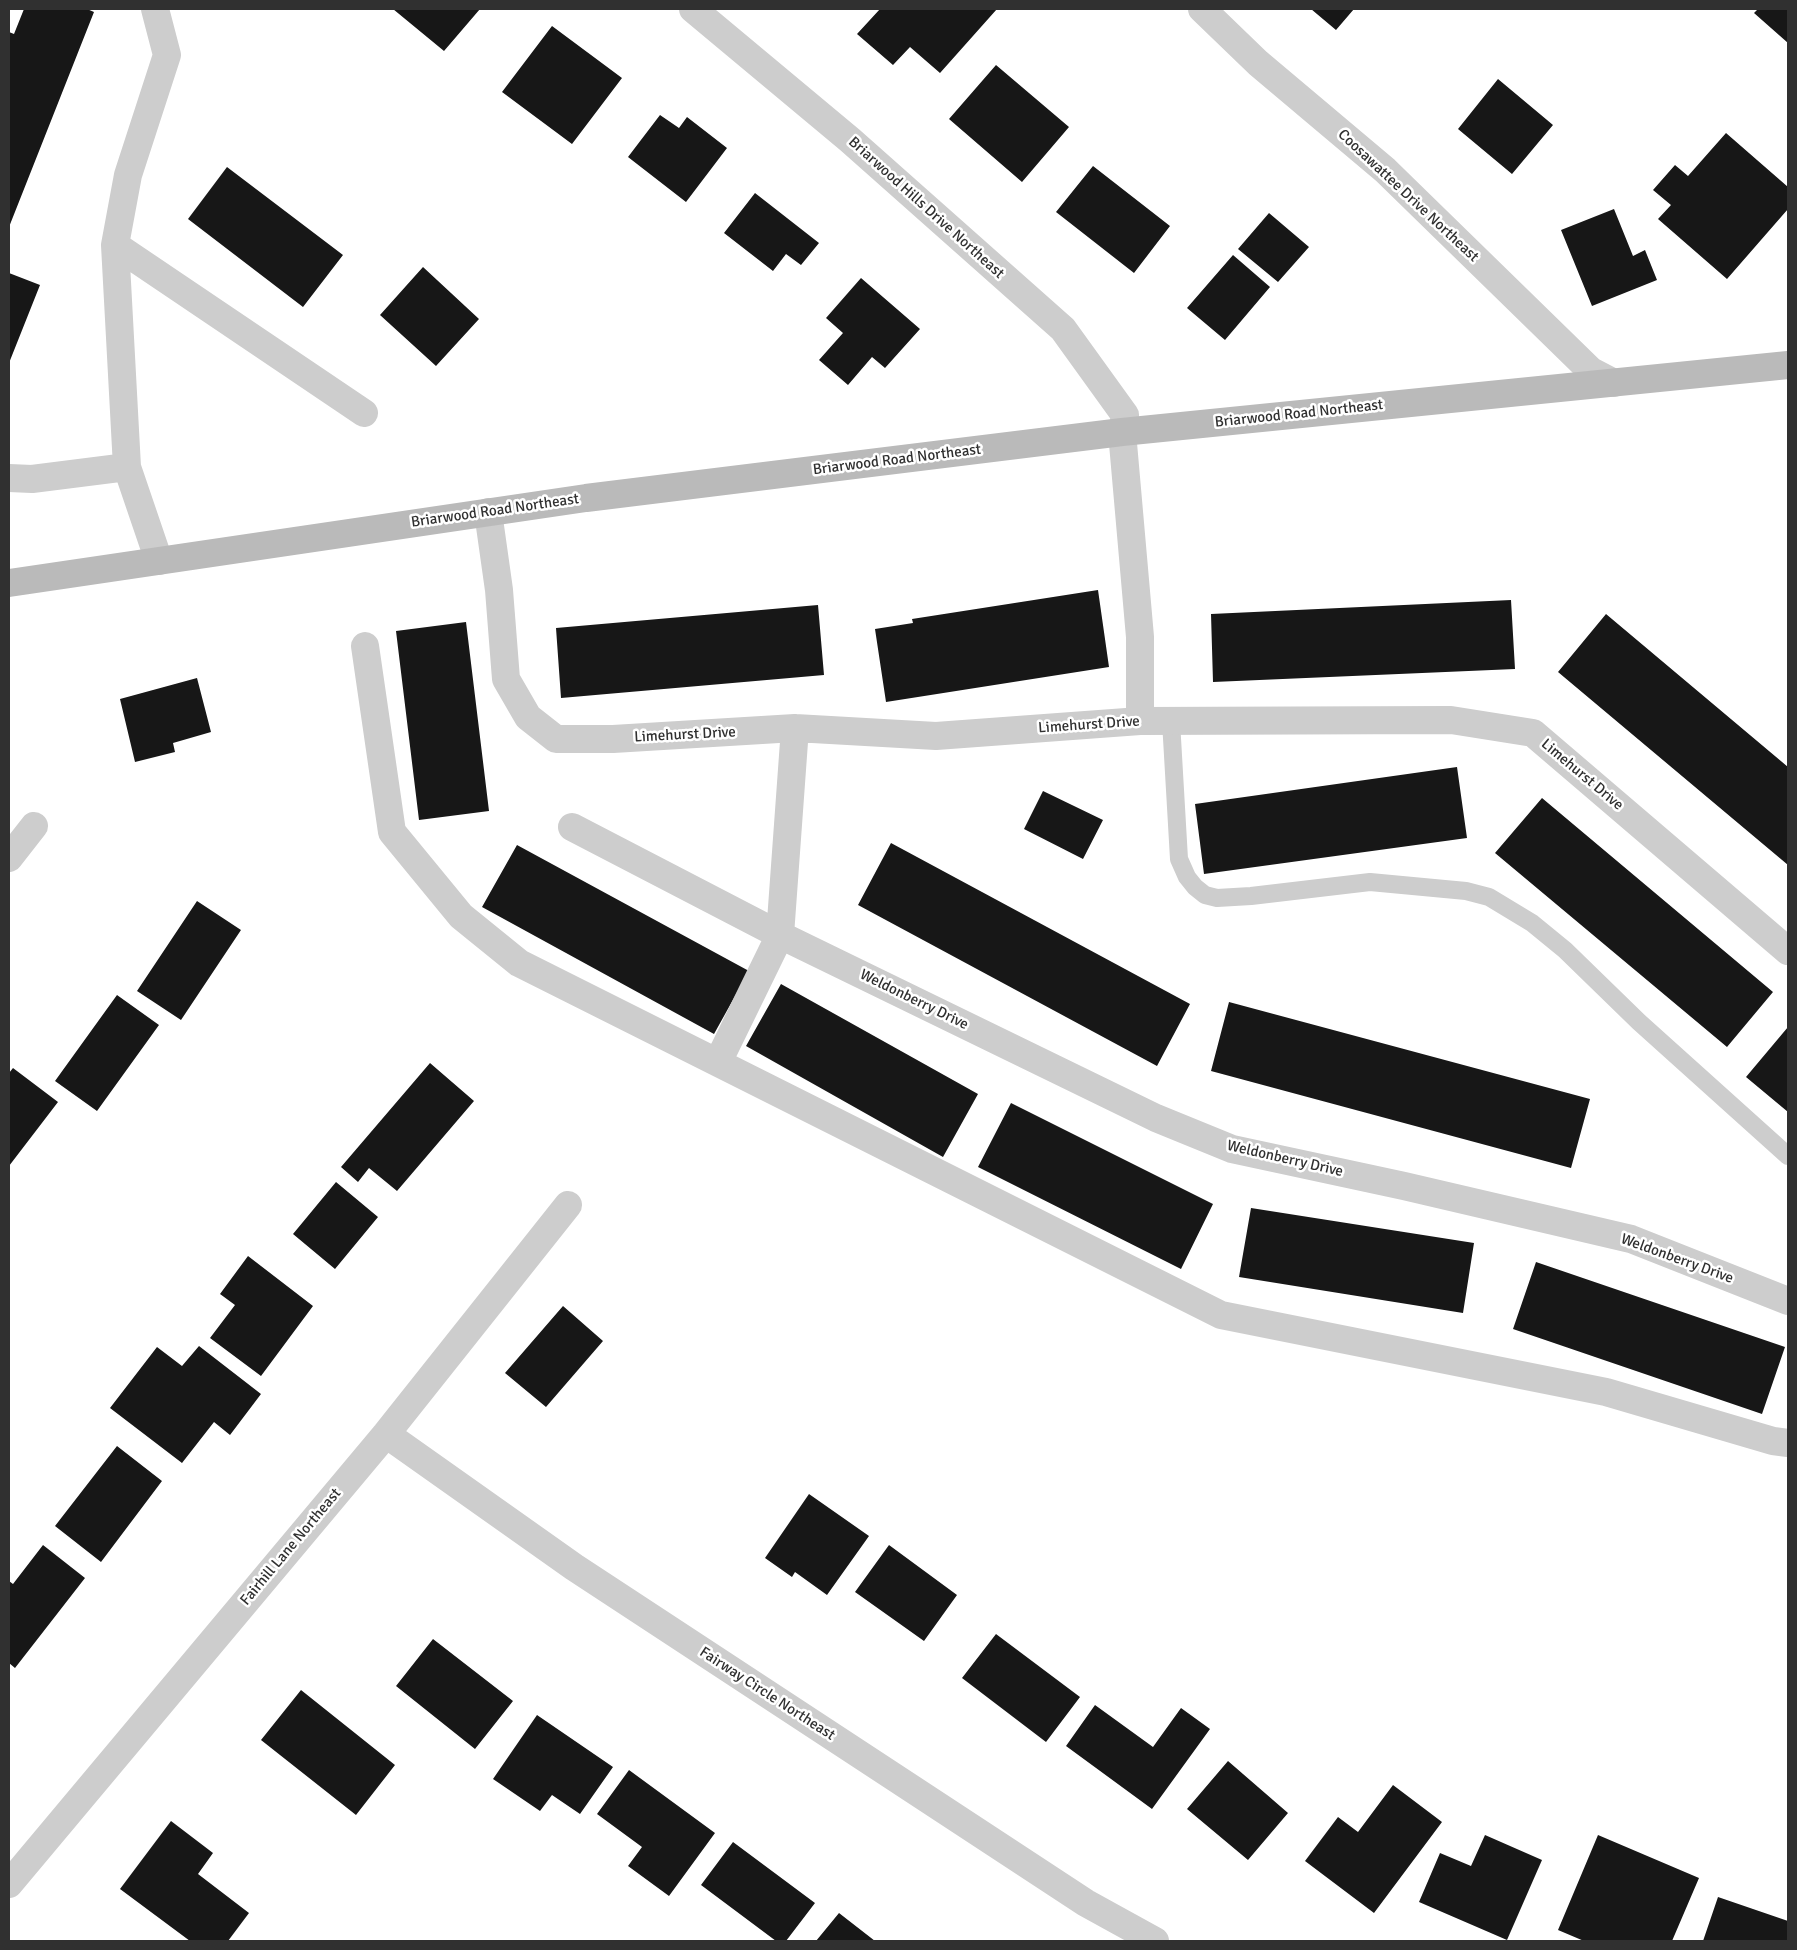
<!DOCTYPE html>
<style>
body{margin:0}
#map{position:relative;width:1797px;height:1950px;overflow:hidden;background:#fff;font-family:Signika,sans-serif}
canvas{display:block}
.frame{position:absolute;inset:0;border:10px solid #303030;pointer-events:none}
</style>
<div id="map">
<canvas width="1797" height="1950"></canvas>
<div class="frame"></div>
</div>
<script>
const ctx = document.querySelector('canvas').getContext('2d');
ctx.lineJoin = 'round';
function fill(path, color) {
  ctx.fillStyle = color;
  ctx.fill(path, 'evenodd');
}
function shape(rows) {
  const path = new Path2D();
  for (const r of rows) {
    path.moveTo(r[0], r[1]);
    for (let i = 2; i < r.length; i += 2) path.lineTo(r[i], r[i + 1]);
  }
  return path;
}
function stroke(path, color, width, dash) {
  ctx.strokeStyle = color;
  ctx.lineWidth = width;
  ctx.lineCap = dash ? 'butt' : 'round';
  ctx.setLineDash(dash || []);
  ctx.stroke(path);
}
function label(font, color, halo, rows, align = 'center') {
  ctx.font = font + ' Signika,sans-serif';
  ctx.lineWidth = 5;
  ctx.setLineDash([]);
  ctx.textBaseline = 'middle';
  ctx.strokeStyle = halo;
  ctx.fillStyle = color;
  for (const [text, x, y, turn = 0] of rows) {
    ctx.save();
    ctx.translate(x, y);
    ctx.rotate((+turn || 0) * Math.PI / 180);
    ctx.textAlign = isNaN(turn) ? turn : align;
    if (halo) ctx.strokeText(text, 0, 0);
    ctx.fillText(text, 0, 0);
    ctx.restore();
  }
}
fill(shape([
 [24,9,87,9,94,12,9,227,9,32,14,34],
 [393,9,480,9,444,51],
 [880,9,997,9,940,73,910,47,893,65,857,34],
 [1311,9,1354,9,1336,30],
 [1758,9,1788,9,1788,43,1754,13],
 [552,26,622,78,572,144,502,92],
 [996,65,1069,127,1022,182,949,119],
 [1498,79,1553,125,1512,174,1458,129],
 [660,115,679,128,687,117,727,148,686,202,628,157],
 [1726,133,1788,187,1788,209,1727,279,1658,219,1671,205,1653,190,1675,165,1688,176],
 [1093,166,1170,226,1134,273,1056,212],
 [227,167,343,255,303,307,188,219],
 [755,193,819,243,801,265,786,254,773,271,724,233],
 [1614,209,1633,256,1645,250,1657,280,1592,306,1561,230],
 [1269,213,1309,247,1278,282,1238,249],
 [1233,255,1270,287,1225,340,1187,308],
 [423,267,479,319,436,366,380,315],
 [9,273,40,285,9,363],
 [861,278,920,329,885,368,872,357,848,385,819,360,843,333,826,318],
 [1098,590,1109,667,886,702,875,629,913,623,912,619],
 [1511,600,1515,669,1213,682,1211,614],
 [818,605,824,675,561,698,556,628],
 [1606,614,1788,767,1788,865,1558,672],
 [466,622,489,811,419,820,396,631],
 [197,678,211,732,173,743,175,752,135,762,120,699],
 [1457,767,1467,838,1204,874,1195,804],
 [1043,791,1103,820,1083,859,1024,829],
 [1542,798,1773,992,1727,1047,1495,853],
 [891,843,1190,1004,1157,1066,858,905],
 [517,845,749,971,714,1034,482,907],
 [197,901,241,930,181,1020,137,991],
 [781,984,978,1094,943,1157,746,1046],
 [117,995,159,1025,97,1111,55,1081],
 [1229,1002,1590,1099,1571,1168,1211,1071],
 [1788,1027,1788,1112,1746,1077],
 [430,1063,474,1101,397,1191,369,1168,358,1182,341,1167],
 [13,1068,58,1102,9,1166,9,1073],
 [1011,1103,1213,1204,1181,1269,978,1167],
 [336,1182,378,1217,335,1269,293,1234],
 [1251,1208,1474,1243,1463,1313,1239,1277],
 [248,1256,313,1306,261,1376,210,1338,235,1305,220,1294],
 [1536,1262,1785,1347,1762,1414,1513,1329],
 [563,1306,603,1341,546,1407,505,1373],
 [199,1346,261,1394,230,1435,214,1422,182,1463,110,1408,157,1347,182,1366],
 [117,1446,162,1481,101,1562,55,1526],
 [809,1494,869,1536,827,1595,795,1572,792,1577,765,1558],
 [43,1545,85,1578,15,1668,9,1663,9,1581,13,1584],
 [889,1545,957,1595,924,1641,855,1592],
 [996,1634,1080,1697,1046,1742,962,1678],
 [433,1639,513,1701,475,1749,396,1686],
 [301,1690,395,1765,356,1815,261,1740],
 [1095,1705,1153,1747,1181,1708,1210,1729,1152,1809,1066,1746],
 [537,1715,613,1767,580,1814,552,1795,540,1811,493,1779],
 [1228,1761,1288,1813,1248,1860,1187,1809],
 [629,1770,715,1833,669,1896,628,1866,642,1847,597,1814],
 [1393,1785,1442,1822,1374,1913,1305,1861,1338,1817,1358,1832],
 [171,1821,213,1853,198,1874,249,1913,228,1941,190,1941,120,1889],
 [1485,1835,1542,1860,1507,1940,1419,1902,1440,1853,1471,1866],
 [1598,1835,1699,1878,1672,1941,1584,1941,1558,1930],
 [733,1842,815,1903,786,1941,776,1941,701,1885],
 [1718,1897,1788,1921,1788,1941,1703,1941],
 [839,1913,875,1941,816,1941]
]), '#171717');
stroke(shape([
 [1171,721,1179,859,1187,877,1195,887,1205,895,1217,898,1251,896,1370,882,1466,891,1489,897,1532,923,1565,950,1639,1022,1788,1156]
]), '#cdcdcd', 18);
stroke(shape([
 [155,9,167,55,128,175,115,245,127,467,159,561],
 [693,9,850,140,1063,329,1125,415,1122,432,1140,637,1140,721],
 [1202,9,1258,63,1385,170,1591,371,1614,383],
 [115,245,364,413],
 [9,478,32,479,127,467],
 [488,512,499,590,506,679,528,717,556,739,613,739,795,728,936,736,1140,721,1451,720,1533,733,1788,951],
 [365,646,392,832,461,916,519,963,1221,1315,1606,1392,1773,1441,1788,1443],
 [572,827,780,935,1156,1118,1232,1149,1404,1186,1631,1239,1788,1301],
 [9,858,34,826],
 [718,1062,780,935,795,728],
 [386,1434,574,1567,1086,1903,1155,1941],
 [9,1884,386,1434,568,1205]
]), '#cdcdcd', 28);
stroke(shape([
 [9,583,586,498,1122,432,1788,365]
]), '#bababa', 28);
label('15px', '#303030', '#fff', [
 ["Coosawattee Drive Northeast",1408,196,43],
 ["Briarwood Hills Drive Northeast",926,208,42],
 ["Briarwood Road Northeast",1299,414,-6],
 ["Briarwood Road Northeast",897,460,-7],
 ["Briarwood Road Northeast",495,511,-8],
 ["Limehurst Drive",1089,725,-4],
 ["Limehurst Drive",685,735,-3],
 ["Limehurst Drive",1582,775,40],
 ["Weldonberry Drive",914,1000,26],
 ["Weldonberry Drive",1285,1159,13],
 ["Weldonberry Drive",1677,1259,20],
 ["Fairhill Lane Northeast",291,1547,-50],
 ["Fairway Circle Northeast",767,1694,33]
]);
</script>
